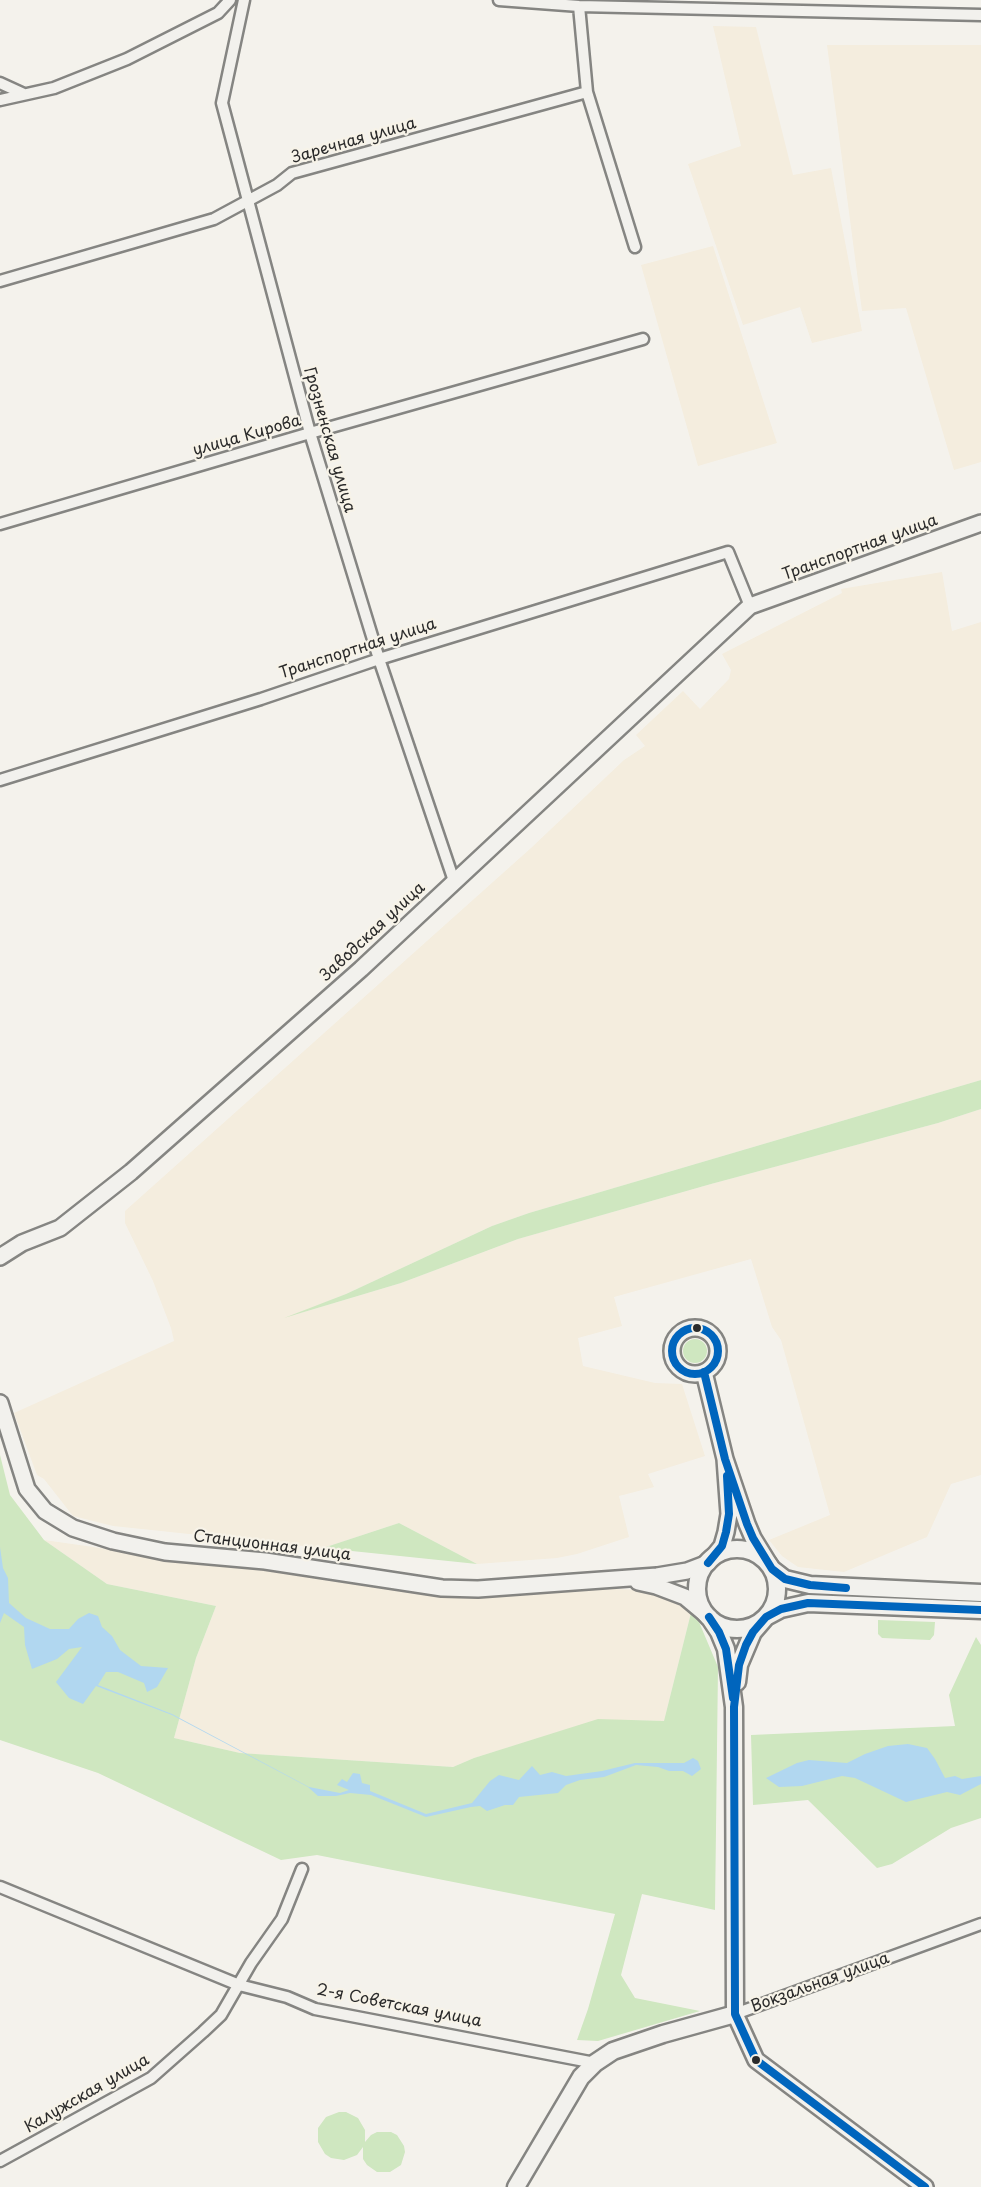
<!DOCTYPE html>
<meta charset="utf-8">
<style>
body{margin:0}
canvas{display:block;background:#f4f2ec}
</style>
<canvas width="981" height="2187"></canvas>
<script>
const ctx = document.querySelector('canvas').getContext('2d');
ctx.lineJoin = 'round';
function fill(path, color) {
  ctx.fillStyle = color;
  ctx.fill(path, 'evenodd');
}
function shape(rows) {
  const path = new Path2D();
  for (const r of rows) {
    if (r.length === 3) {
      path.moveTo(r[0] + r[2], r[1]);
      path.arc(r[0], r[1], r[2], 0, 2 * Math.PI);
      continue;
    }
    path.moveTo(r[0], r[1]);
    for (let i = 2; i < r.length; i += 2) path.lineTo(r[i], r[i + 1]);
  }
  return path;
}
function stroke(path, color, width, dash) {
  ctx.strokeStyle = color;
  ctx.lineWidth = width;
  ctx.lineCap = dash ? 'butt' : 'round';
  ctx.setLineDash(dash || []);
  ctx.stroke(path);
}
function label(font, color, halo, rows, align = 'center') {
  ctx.font = font + ' "Playpen Sans",sans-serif';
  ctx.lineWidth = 4.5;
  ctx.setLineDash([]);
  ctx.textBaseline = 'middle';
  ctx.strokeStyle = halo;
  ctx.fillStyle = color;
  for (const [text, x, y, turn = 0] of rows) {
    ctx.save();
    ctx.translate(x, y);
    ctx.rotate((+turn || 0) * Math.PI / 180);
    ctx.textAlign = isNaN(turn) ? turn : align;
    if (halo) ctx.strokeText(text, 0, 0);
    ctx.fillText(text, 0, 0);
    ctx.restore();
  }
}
fill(shape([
 [713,26,756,27,793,175,831,168,862,331,812,343,800,307,743,325,688,164,741,146],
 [827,45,981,45,981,462,954,470,906,308,862,311],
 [713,246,777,443,698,466,641,265],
 [942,572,952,631,981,622,981,1080,529,1213,492,1226,346,1294,294,1315,401,1283,518,1239,711,1184,938,1123,981,1109,981,1475,951,1484,927,1537,844,1572,798,1567,782,1556,769,1540,830,1515,781,1340,772,1327,751,1259,614,1297,622,1326,578,1338,583,1366,655,1383,682,1384,705,1456,648,1474,654,1487,619,1496,629,1537,577,1554,557,1558,477,1564,399,1523,323,1548,113,1526,73,1516,44,1479,37,1475,14,1413,174,1341,171,1328,153,1281,125,1223,125,1211,531,848,624,760,645,746,636,735,683,691,700,709,729,679,731,670,722,654,842,593,841,589],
 [44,1540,241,1568,251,1567,437,1596,486,1595,590,1588,642,1590,669,1598,691,1613,664,1721,598,1720,474,1758,453,1767,240,1753,174,1738,196,1658,216,1606,107,1584]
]), '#f4edde');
fill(shape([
 [981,1080,981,1109,938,1123,711,1184,518,1239,401,1283,284,1318,346,1294,492,1226,529,1213],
 [695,1351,12],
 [0,1455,10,1495,44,1540,107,1584,216,1606,196,1658,174,1738,240,1753,453,1767,474,1758,598,1719,664,1721,691,1613,699,1622,718,1667,715,1910,642,1894,621,1975,635,1998,700,2011,598,2041,577,2040,588,2009,615,1914,317,1855,281,1860,98,1773,0,1740],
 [399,1523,477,1564,323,1548],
 [878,1620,935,1622,934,1635,930,1640,882,1638,878,1634],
 [976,1637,981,1645,981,1818,951,1828,892,1864,877,1868,808,1800,753,1805,751,1735,955,1726,949,1695],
 [339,2112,346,2112,358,2118,365,2130,365,2142,371,2135,377,2132,391,2132,397,2135,404,2146,405,2152,401,2165,390,2172,377,2172,367,2165,363,2159,363,2147,357,2155,344,2160,331,2158,325,2154,318,2142,318,2128,326,2117]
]), '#cfe7c0');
fill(shape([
 [0,1547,3,1568,8,1578,9,1603,26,1618,50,1629,69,1629,78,1619,89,1613,98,1616,102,1627,112,1636,120,1650,141,1666,168,1668,157,1687,147,1692,144,1683,118,1672,106,1672,98,1685,172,1714,309,1787,340,1793,349,1790,337,1785,342,1779,347,1782,353,1773,360,1774,362,1783,370,1785,370,1791,426,1814,472,1803,490,1781,499,1775,519,1780,532,1766,540,1775,552,1772,566,1776,602,1771,635,1763,684,1763,693,1758,698,1761,701,1769,692,1776,683,1771,669,1771,658,1767,636,1765,604,1777,580,1780,566,1785,558,1793,519,1797,513,1805,505,1805,487,1811,480,1806,471,1807,426,1817,371,1795,350,1793,336,1796,318,1796,308,1787,172,1715,96,1686,83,1704,69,1698,56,1682,82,1647,69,1649,57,1659,32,1669,25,1645,24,1627,4,1613,0,1623],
 [908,1744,927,1748,935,1759,945,1778,955,1776,962,1779,981,1776,981,1784,960,1795,947,1792,906,1802,855,1778,842,1776,802,1786,779,1787,766,1778,797,1763,809,1760,847,1763,865,1754,888,1746]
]), '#b1d7f0');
const street = shape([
 [244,0,222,103,310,433,379,659,454,881],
 [499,0,579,6,981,15],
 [579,6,587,92,635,247],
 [0,83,24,94],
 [0,100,54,88,127,59,218,13,230,0],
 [0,281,214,219,277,185,292,173,587,92],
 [0,524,310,433,643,339],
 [0,780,261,699,379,659,728,552,750,606],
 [0,1887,239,1985,287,1997,315,2009,595,2063],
 [735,2014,981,1924],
 [0,2161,151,2078,203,2032,221,2015,251,1963,282,1919,302,1869]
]);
const secondary = shape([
 [0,1257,22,1243,60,1228,131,1172,361,969,750,606,981,523],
 [695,1351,23],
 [704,1372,725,1459,747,1524,753,1538,772,1569],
 [0,1403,27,1489,45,1511,73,1528,113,1541,165,1552,265,1561,442,1588,478,1589,657,1576,687,1571,708,1563,722,1546,726,1532,729,1514,725,1459],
 [638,1582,656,1586,685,1597,709,1617],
 [735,2014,756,2060,925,2187]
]);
const primary = shape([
 [737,1589,40],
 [772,1569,785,1579,810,1585,981,1593],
 [737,1682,739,1665,753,1632,766,1617,781,1609,808,1603,981,1610],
 [516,2187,581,2077,595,2063,613,2051,663,2034,735,2014,734,1707,726,1649,719,1632,709,1617]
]);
stroke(street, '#858582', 15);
stroke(secondary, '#858582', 20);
stroke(primary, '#858582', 21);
stroke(street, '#f2f1ed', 10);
stroke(secondary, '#f2f1ed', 15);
stroke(primary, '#f2f1ed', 16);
stroke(shape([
 [695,1351,23],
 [704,1372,725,1459,747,1524,753,1538,772,1569,785,1579,810,1585,846,1588],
 [708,1563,722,1546,726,1532,729,1514,727,1476],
 [709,1617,719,1632,726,1649,733,1698],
 [925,2187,756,2060,735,2014,734,1707,739,1665,746,1645,753,1632,766,1617,781,1609,808,1603,981,1610]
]), '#0065bd', 8);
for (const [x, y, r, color] of [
 [697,1328,5,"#2b2b2b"],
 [756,2060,5,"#2b2b2b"]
]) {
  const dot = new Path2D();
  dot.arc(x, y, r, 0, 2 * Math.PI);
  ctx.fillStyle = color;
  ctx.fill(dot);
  stroke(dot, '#f7f3e8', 2);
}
label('16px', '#2b2b2b', '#f7f3e8', [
 ["Заречная улица",354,141,-16],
 ["улица Кирова",247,436,-16],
 ["Грозненская улица",329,440,74],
 ["Транспортная улица",860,548,-20],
 ["Транспортная улица",358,649,-18],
 ["Заводская улица",373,932,-43],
 ["Станционная улица",272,1546,7],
 ["Вокзальная улица",820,1983,-20],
 ["2-я Советская улица",399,2006,11],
 ["Калужская улица",87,2094,-30]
]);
</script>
